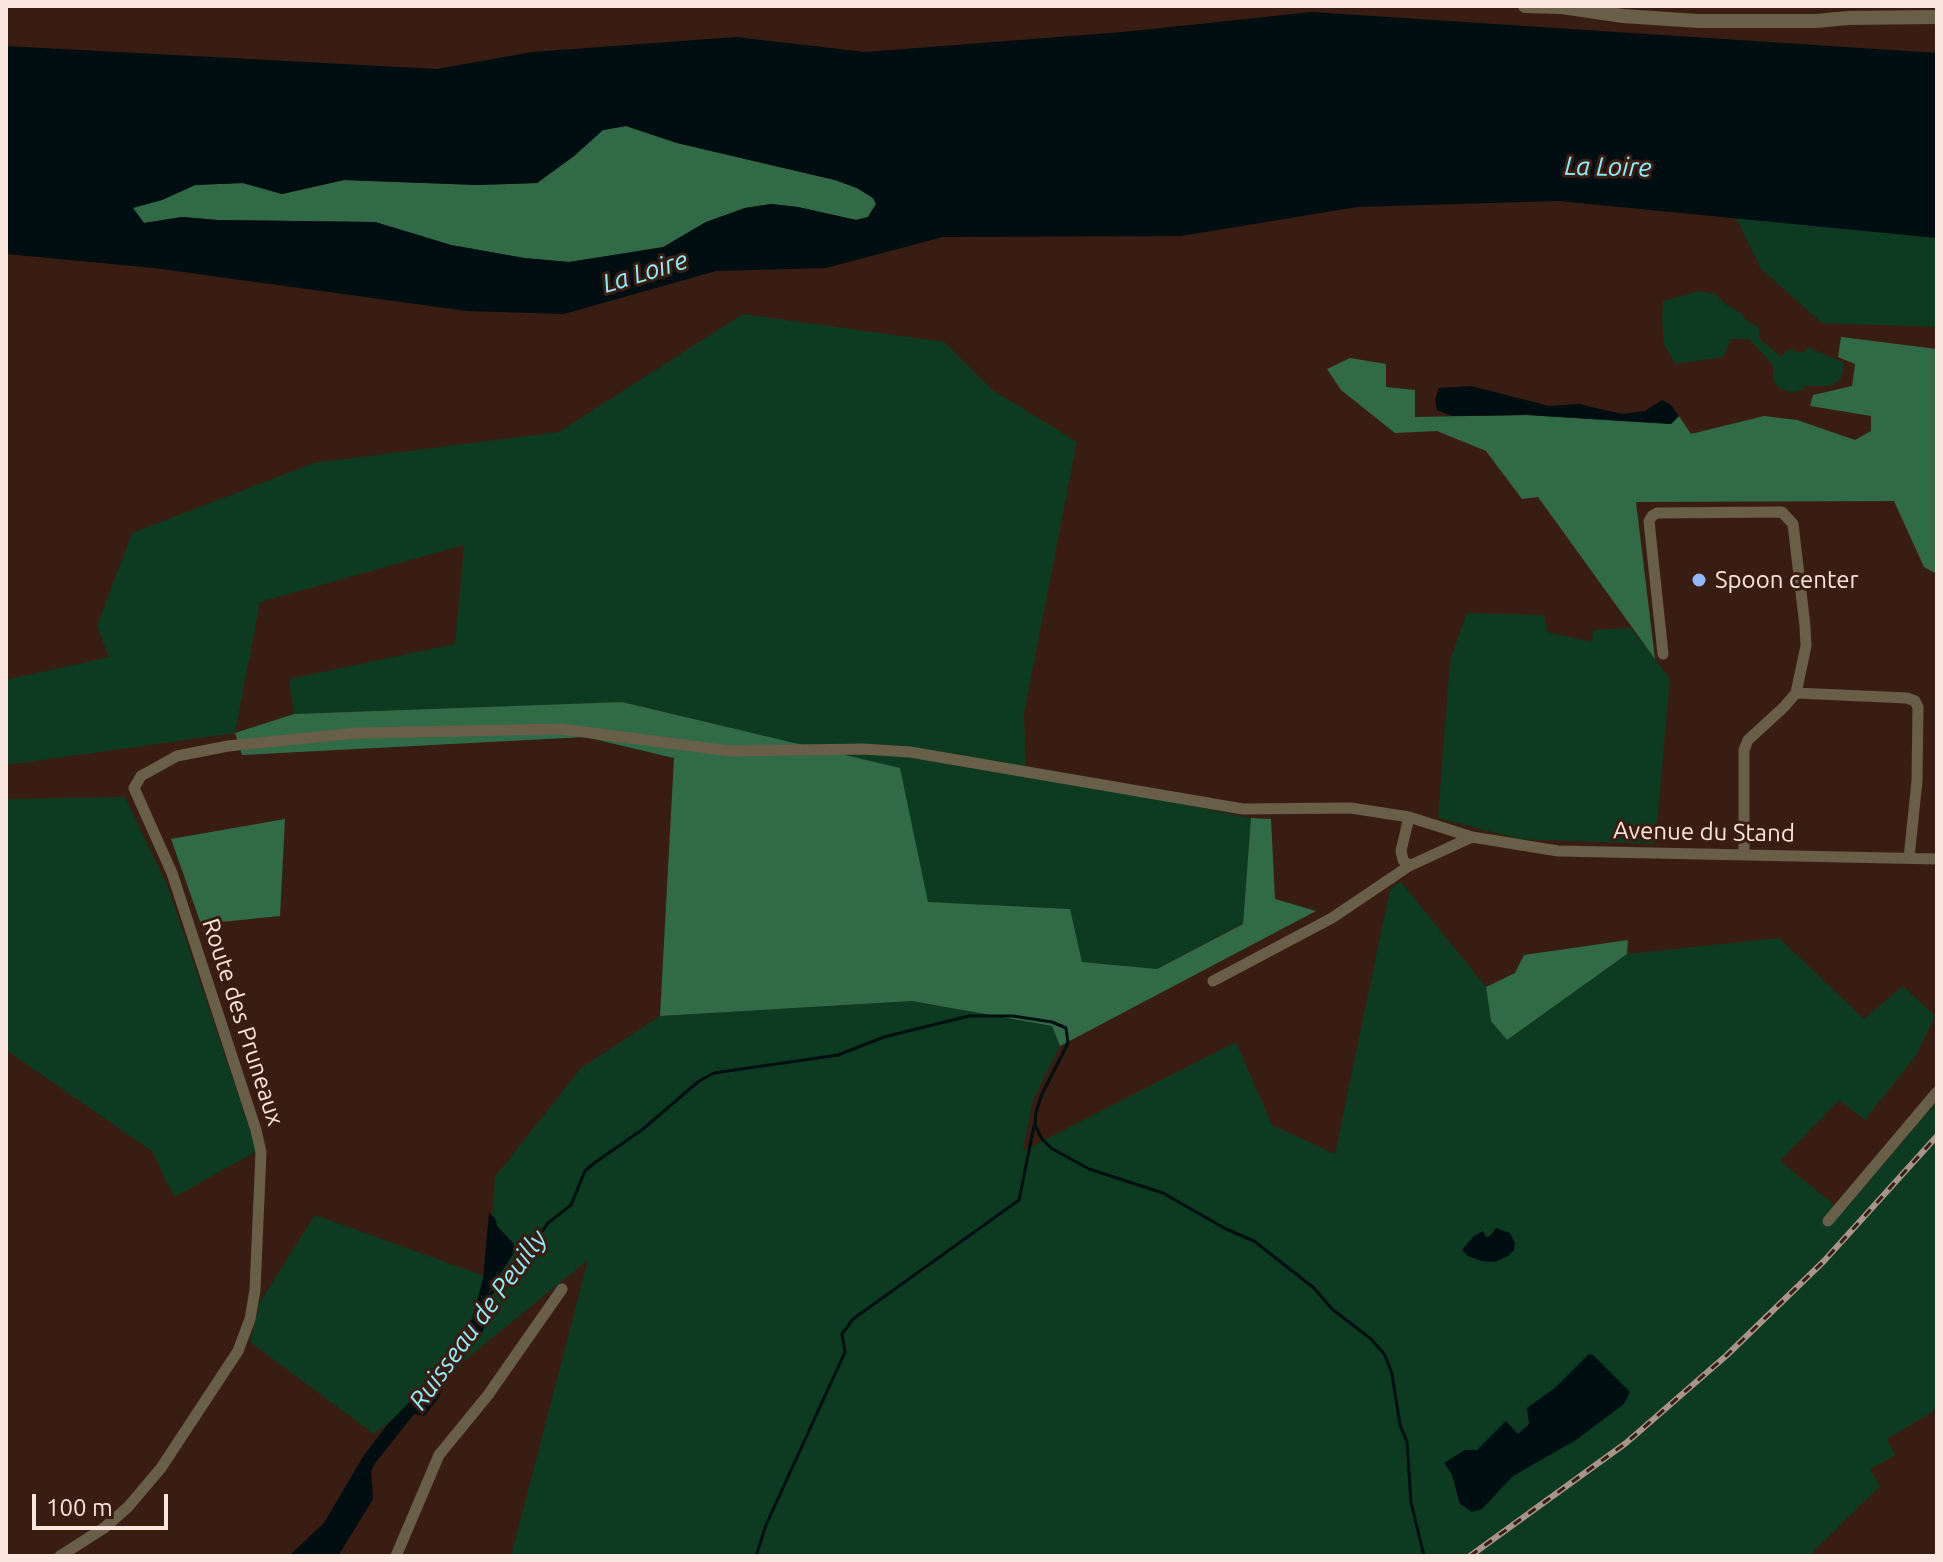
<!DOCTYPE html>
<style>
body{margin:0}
#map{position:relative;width:1943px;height:1562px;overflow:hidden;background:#3a1d12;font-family:Ubuntu,sans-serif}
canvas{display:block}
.frame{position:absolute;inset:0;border:8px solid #fae6de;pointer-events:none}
.scale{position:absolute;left:32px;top:1494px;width:136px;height:36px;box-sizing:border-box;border:4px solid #fae6de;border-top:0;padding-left:10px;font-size:24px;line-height:28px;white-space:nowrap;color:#fae6de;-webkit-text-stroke:6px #3a1d12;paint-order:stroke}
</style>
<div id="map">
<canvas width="1943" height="1562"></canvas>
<div class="frame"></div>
<div class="scale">100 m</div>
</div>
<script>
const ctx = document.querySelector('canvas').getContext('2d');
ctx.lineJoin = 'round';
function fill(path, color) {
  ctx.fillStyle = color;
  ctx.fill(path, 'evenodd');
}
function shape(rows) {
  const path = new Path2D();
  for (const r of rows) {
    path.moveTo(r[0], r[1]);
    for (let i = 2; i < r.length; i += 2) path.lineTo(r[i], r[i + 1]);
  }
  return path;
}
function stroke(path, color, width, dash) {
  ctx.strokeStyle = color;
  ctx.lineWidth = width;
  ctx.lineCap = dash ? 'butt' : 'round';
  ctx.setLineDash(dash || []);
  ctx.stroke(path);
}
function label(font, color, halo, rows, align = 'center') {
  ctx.font = font + ' Ubuntu,sans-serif';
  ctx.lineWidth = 6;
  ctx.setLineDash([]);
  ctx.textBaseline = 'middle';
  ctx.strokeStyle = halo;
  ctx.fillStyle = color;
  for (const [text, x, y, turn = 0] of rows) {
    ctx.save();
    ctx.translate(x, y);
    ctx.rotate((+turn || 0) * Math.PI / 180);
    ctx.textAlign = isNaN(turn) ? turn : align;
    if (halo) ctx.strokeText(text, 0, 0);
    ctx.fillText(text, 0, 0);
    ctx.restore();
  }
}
fill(shape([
 [1736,218,1937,238,1937,327,1822,323,1761,269],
 [1700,291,1717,295,1725,304,1741,313,1746,320,1759,328,1760,339,1781,357,1789,349,1803,353,1808,347,1842,362,1844,368,1841,378,1831,386,1802,386,1805,388,1792,393,1779,388,1773,379,1773,365,1749,339,1731,339,1723,357,1675,364,1664,344,1662,318,1663,301],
 [743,314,944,342,991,389,1077,442,1024,713,1026,772,1251,818,1243,923,1157,969,1082,962,1070,909,928,902,899,768,622,702,294,714,289,679,455,644,464,545,260,602,235,733,6,765,6,680,109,657,97,626,132,533,314,463,559,432],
 [1467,613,1544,615,1547,632,1592,642,1593,630,1631,628,1670,679,1655,844,1520,839,1438,818,1450,660],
 [125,797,168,887,257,1151,174,1197,152,1151,6,1050,6,799],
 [1401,882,1486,987,1491,1021,1507,1040,1627,954,1779,938,1864,1019,1903,986,1935,1016,1917,1054,1865,1120,1839,1100,1780,1161,1843,1212,1937,1101,1937,1409,1887,1439,1895,1455,1870,1469,1880,1486,1809,1556,511,1556,588,1260,374,1434,250,1342,260,1302,315,1215,487,1277,495,1177,581,1068,660,1016,912,1001,1052,1026,1060,1046,1033,1100,1023,1151,1236,1042,1272,1125,1335,1154,1390,889]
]), '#0c3b21');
fill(shape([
 [626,126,677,143,835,180,857,188,873,198,876,204,868,217,856,220,798,207,771,204,745,208,706,222,663,248,569,262,524,258,451,245,375,222,218,220,182,217,144,223,132,207,162,200,195,185,243,183,282,194,344,180,478,185,537,183,574,156,603,130],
 [1841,337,1937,349,1937,574,1924,567,1894,501,1636,502,1655,659,1538,497,1522,499,1486,451,1437,431,1395,433,1341,390,1327,369,1350,358,1386,364,1386,387,1415,390,1415,417,1527,415,1671,424,1679,416,1691,434,1764,416,1797,420,1855,440,1871,431,1871,416,1810,406,1813,395,1852,386,1855,364,1838,357],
 [622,702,900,768,928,902,1070,909,1082,962,1157,969,1243,924,1251,818,1271,819,1275,899,1316,911,1060,1046,1052,1026,912,1001,660,1016,674,758,585,737,242,755,235,733,294,714],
 [285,819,280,916,201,924,171,839],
 [1628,940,1627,954,1507,1040,1491,1021,1486,987,1515,973,1524,955]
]), '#316a47');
fill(shape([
 [1312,12,1937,53,1937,238,1558,201,1357,207,1181,236,943,237,826,268,716,271,564,314,467,311,154,268,6,254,6,46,437,69,532,52,736,37,865,52,1123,32],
 [626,126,677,143,835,180,857,188,873,198,876,204,868,217,856,220,798,207,771,204,745,208,706,222,663,247,569,262,524,258,451,245,375,222,218,220,182,217,144,223,133,208,162,200,195,185,243,183,282,194,344,180,478,185,537,183,574,156,603,130],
 [1471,386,1549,406,1579,404,1622,414,1645,411,1662,400,1671,405,1679,416,1671,424,1527,415,1452,416,1437,410,1435,399,1439,388],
 [489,1213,495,1218,497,1226,513,1243,515,1251,489,1292,487,1299,487,1321,483,1331,470,1347,455,1355,438,1399,424,1416,414,1414,376,1462,371,1471,373,1499,338,1556,289,1556,324,1523,364,1455,388,1424,439,1372,450,1351,472,1319,483,1279],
 [1496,1228,1510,1233,1515,1243,1514,1250,1508,1256,1495,1262,1482,1261,1468,1256,1462,1250,1474,1236,1483,1231,1486,1237,1490,1236],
 [1589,1354,1593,1355,1630,1392,1624,1404,1576,1440,1513,1476,1482,1509,1472,1512,1460,1504,1452,1475,1444,1463,1465,1450,1477,1450,1506,1421,1518,1434,1529,1424,1527,1408,1556,1387]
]), '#000e12');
stroke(shape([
 [486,1299,523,1259,548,1223,571,1205,585,1171,593,1164,643,1129,699,1081,714,1073,838,1055,884,1037,969,1016,1013,1016,1052,1022,1066,1028,1068,1043,1042,1094,1036,1112,1035,1125,1042,1139,1051,1148,1089,1169,1163,1193,1226,1229,1254,1241,1314,1288,1332,1309,1371,1339,1385,1355,1392,1374,1400,1425,1407,1442,1411,1502,1424,1556],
 [756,1556,766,1525,845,1352,842,1334,853,1319,1019,1200,1034,1126]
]), '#000e12', 3);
stroke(shape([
 [1663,654,1649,521,1652,516,1657,513,1782,512,1793,524,1805,626,1806,646,1796,693],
 [1744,854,1744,750,1748,740,1784,707,1796,693,1907,698,1915,701,1918,707,1917,781,1909,858],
 [1409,866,1403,860,1401,851,1409,817],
 [1213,981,1332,918,1409,866,1472,837],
 [1828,1221,1937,1092],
 [60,1556,104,1528,128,1507,161,1468,238,1351,250,1319,255,1290,261,1152,256,1130,172,873,134,788,141,776,177,756,228,746,357,733,561,729,730,751,863,749,910,752,1243,809,1351,808,1409,817,1472,837,1558,851,1937,859],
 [396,1556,439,1455,488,1395,562,1289]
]), '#695f48', 11);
stroke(shape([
 [1525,6,1562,7,1623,16,1698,21,1816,21,1848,18,1937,17]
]), '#695f48', 14);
const rail = shape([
 [1470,1556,1626,1443,1727,1355,1824,1261,1937,1136]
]);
stroke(rail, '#aa9389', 6);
stroke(rail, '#3a1d12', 3, [9]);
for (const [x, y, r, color] of [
 [1699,580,8,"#91b8fd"]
]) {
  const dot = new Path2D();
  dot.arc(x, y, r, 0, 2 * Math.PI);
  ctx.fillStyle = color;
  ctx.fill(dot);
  stroke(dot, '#3a1d12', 3);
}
label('24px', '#fae6de', '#3a1d12', [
 ["Spoon center",1715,580]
], 'left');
label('24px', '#fae6de', '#3a1d12', [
 ["Avenue du Stand",1704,832,1],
 ["Route des Pruneaux",243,1022,72]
]);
label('italic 26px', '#91edfd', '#3a1d12', [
 ["La Loire",1608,167,1],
 ["La Loire",645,272,-17],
 ["Ruisseau de Peuilly",478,1320,-54]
]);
</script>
